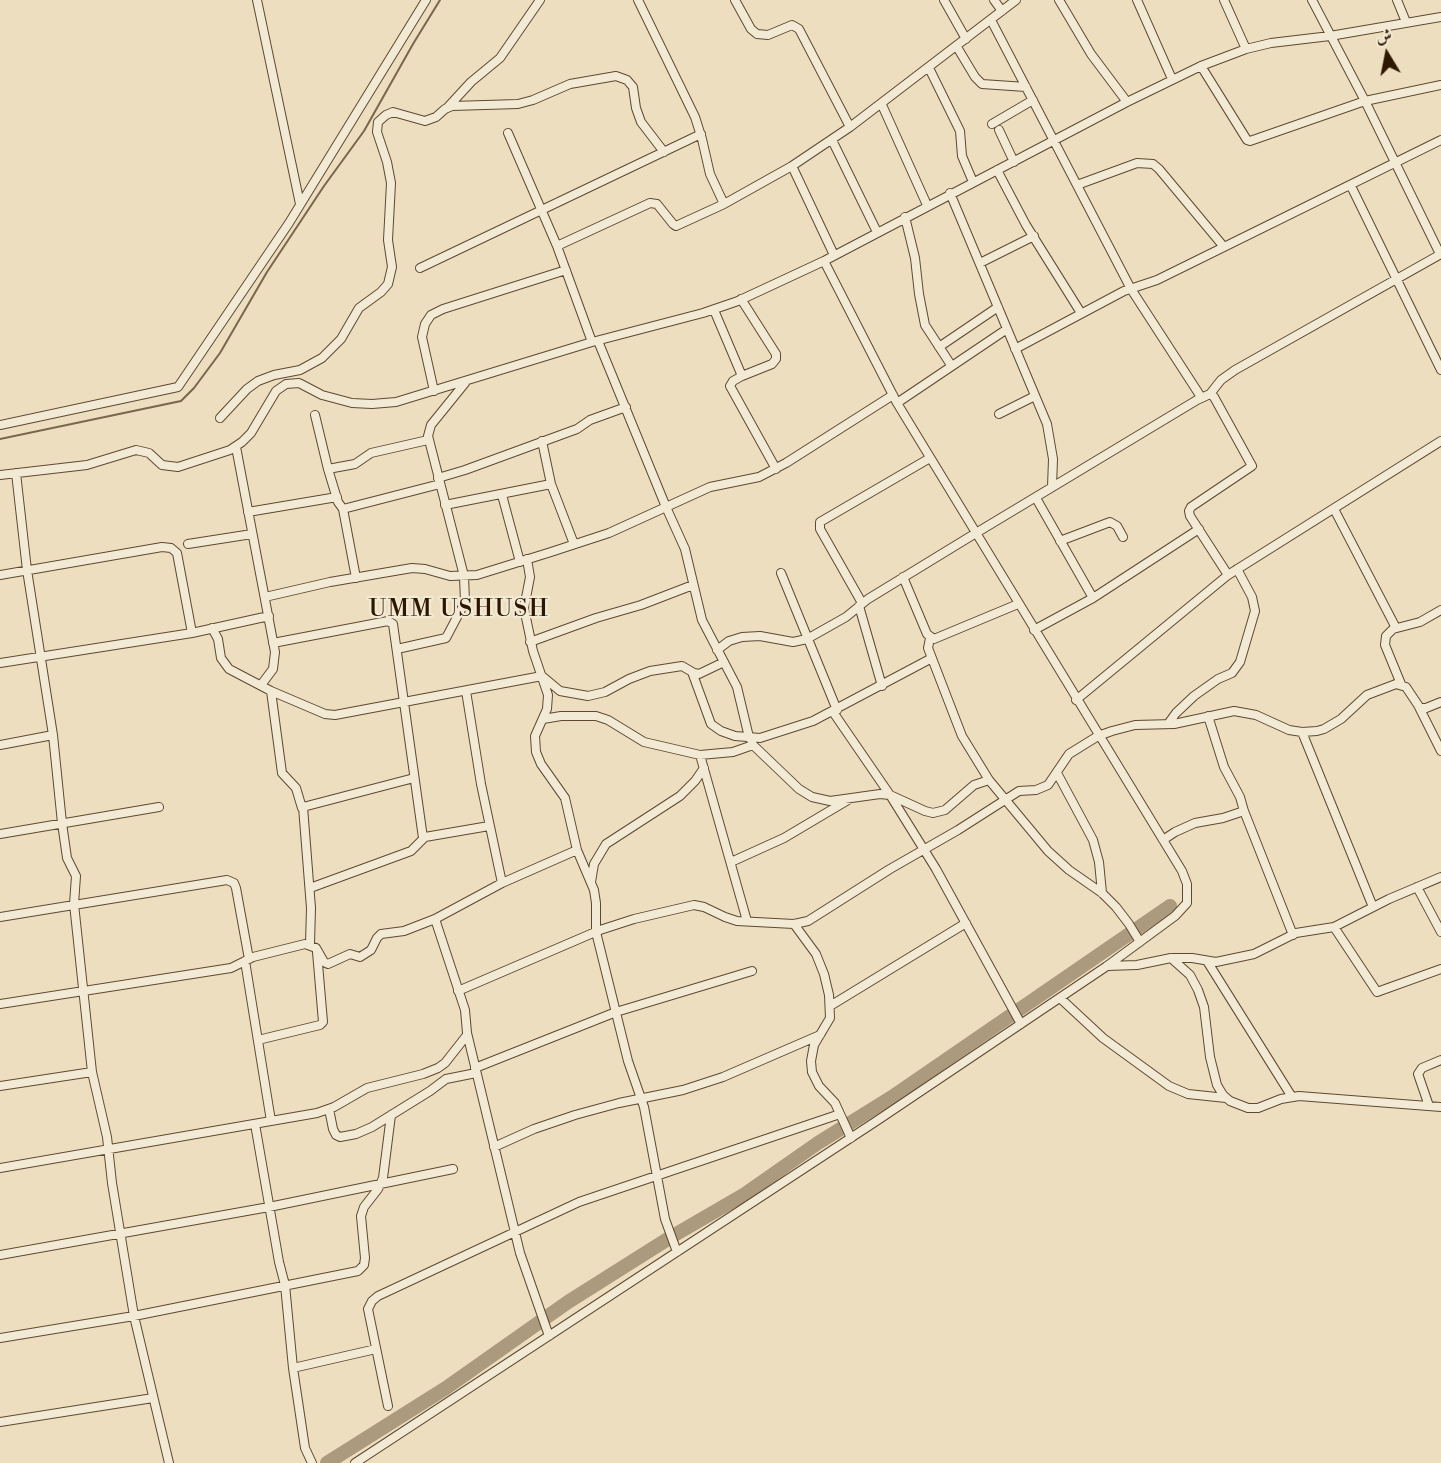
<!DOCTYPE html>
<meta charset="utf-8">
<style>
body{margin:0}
#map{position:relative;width:1441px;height:1463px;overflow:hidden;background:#ecdebf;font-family:"Libre Bodoni",Amiri,serif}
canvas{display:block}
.north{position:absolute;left:1357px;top:24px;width:60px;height:60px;-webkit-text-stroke:4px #f3ead5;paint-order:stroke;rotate:350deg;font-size:16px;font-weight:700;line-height:24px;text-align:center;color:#2e1700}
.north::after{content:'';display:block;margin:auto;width:21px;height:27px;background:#2e1700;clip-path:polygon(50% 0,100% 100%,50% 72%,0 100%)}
</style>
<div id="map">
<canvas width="1441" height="1463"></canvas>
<div class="north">ش</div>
</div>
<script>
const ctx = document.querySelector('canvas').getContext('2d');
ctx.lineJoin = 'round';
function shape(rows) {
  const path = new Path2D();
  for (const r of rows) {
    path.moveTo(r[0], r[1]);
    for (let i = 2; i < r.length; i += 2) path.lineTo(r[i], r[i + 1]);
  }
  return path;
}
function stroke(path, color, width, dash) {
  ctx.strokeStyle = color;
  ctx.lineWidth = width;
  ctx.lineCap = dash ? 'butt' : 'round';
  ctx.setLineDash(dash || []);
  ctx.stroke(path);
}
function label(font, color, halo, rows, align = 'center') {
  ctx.font = font + ' "Libre Bodoni",serif';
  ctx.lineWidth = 4.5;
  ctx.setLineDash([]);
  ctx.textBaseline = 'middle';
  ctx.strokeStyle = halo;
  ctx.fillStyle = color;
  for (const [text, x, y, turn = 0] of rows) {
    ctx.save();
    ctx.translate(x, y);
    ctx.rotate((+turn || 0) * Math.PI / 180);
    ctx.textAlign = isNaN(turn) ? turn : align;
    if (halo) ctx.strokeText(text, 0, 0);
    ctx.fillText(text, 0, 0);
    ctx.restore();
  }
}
stroke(shape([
 [0,439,181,401,194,388,220,353,267,272,324,186,364,131,413,44,440,0]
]), '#79664c', 2);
stroke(shape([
 [327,1463,446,1388,568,1302,671,1237,745,1194,818,1143,892,1097,1170,906]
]), '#ab9a7e', 14);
const street = shape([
 [257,0,300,204],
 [638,0,695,117,702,139,710,174,724,204],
 [735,0,751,29,757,34,768,35,792,25,799,29,850,127],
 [944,0,966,39],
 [994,0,1002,11],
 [1059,0,1091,54,1127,102],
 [1137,0,1172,79],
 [1224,0,1246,49],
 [1312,0,1365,101,1440,254],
 [1397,0,1406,22],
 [991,20,1131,289,1201,397],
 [957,47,975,77,982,84,1026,87],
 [1201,66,1247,140,1250,141,1365,101,1441,85],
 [929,68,960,131,962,156,973,182],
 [882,105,927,205],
 [448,107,471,82,500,58,540,0],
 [992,124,1033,100],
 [999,130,1014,162],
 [508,133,557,246,592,342],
 [832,140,877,232],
 [792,166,834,255],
 [997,170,1026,225,1081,313],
 [1077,185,1137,163,1153,164,1159,169,1224,247],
 [1351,186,1441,370],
 [950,193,1047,424,1053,459,1052,487],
 [905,217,915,258,919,294,925,325,951,365],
 [557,246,650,203,657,204,673,224,676,226,724,204,792,166,850,127,1016,0],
 [980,263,1034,236],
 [420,268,701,134],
 [741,299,776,354,776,359,772,364,742,376,733,381,730,386,776,469],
 [714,310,742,376],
 [598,341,666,507,685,549,702,620,737,687,748,733,753,745,799,789,812,797,830,801,880,794,890,795,936,869,1021,1024],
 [939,347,998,307],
 [1015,349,1124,291,1157,280,1441,140],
 [434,391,422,337,425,324,431,315,443,309,566,270],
 [1210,394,1221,380,1235,370,1441,254],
 [897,403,1007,329],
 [999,414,1035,396],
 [315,415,328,469,338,502,343,509],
 [220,418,247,389,258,381,274,375,300,370,322,358,341,339,359,308,381,292,388,284,392,267,388,240,391,183,387,162,377,132,378,122,386,115,393,112,425,121,436,117,445,109,452,106,518,104,533,100,570,84,616,76,627,80,633,87,636,108,641,122,664,152],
 [0,425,178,387,289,223,426,0],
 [542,441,551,484,574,544],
 [236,447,275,652,273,669,261,685],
 [328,469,355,464,371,453,428,440],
 [16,473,27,570,53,735,62,823,67,858,76,876,74,904,92,1072,107,1137,112,1183,134,1316,169,1463],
 [0,475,87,465,136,450,149,453,162,465,178,467,230,450,242,442,251,433,276,391,286,384,299,383,322,395,352,403,372,404,396,402,592,342,703,313,738,301,824,261,1127,102,1201,66,1246,49,1271,43,1330,36,1441,17],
 [438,478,465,470,577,429,590,420,626,407],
 [502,495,520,562],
 [1036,498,1093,598],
 [445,505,551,484],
 [1334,509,1396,628],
 [248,512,337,497],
 [1060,541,1110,522,1117,526,1123,537],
 [188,544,252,534],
 [527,559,530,577,524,608,533,651,548,695,547,709,535,736,536,752,541,764,565,798,577,850,594,890,596,903,596,932,628,1061,644,1107,665,1219,677,1252],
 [781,573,837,710],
 [0,575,162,547,171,548,177,553,192,633],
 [903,577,927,634,934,639,1018,604],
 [356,578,343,509,440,484],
 [265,597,330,582,412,568,425,569,450,576,477,575,551,552,609,533,710,487,759,477,786,463,893,395],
 [862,603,820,529,820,522,930,458],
 [859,606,882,686],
 [212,628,218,639,221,658,229,669,271,691,325,714,335,715,542,676,560,691,588,696,605,692,629,679,650,671,682,666,694,673,699,674,724,662],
 [1034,630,1093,598,1199,529],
 [930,638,928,648,955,718,962,736,989,780,1048,851,1069,870,1102,893,1116,907,1129,924,1140,942],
 [530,642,596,618,641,605,693,585],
 [273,643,388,621,393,624,423,838],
 [397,649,446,638,465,602,464,576,428,436,431,425,465,383],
 [717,650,729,641,742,637,760,636,793,642,807,639,846,617,868,599,976,533,1197,400,1210,394,1214,397,1252,466,1191,507,1189,511,1190,516,1228,575],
 [0,663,192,633,269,616],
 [692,672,711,724,721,731,735,736,760,738,813,721,932,658],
 [1401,684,1385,645,1386,636,1393,629,1420,622,1441,610],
 [271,691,282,773,296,788,302,808],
 [466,691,481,784,502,883],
 [1076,700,1228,575,1441,441],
 [1419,707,1441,751],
 [833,712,890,795,925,811,933,813,945,810,974,785,989,780],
 [1208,716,1224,767,1240,797,1244,811,1293,935],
 [543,719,561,716,596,716,608,720,644,742,700,755,733,752,753,745],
 [1168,724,1176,713,1194,696,1218,679,1232,673,1240,662,1255,611,1252,597,1237,569],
 [1302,732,1373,907],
 [0,745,53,735],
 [700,755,747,921],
 [1057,773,1093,840,1099,862,1102,893],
 [0,834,159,807],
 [1163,840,1175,832,1195,823,1223,818,1244,811],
 [731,862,784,838,848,800],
 [591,882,594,864,606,844,680,796,695,781,704,768],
 [1417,887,1441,932],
 [310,888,411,851,425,837,489,826],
 [0,917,227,880,234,883,236,888,249,959],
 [435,919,465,1010,467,1033,520,1253,549,1336],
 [794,924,816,954,824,974,829,995,830,1018,814,1045,811,1061,812,1072,819,1086,835,1103,851,1138],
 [1334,927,1377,992,1441,969],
 [310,944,311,908,303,807,414,778],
 [1171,958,1190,975,1198,990,1204,1007,1210,1057,1217,1085,1223,1095,1230,1101,1248,1108,1258,1108,1281,1099,1299,1096,1441,1107],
 [245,961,271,1121],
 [1207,961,1292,1097],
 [1107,966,1137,965,1171,958,1192,958,1216,962,1254,954,1296,933,1334,927,1389,899,1441,877],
 [458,991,600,930,634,919,694,905,704,907,725,917,737,921,794,924,808,921,890,869,958,830,1019,791,1036,790,1048,785,1069,754,1098,736,1112,731,1135,725,1174,724,1234,711,1256,715,1289,730,1302,732,1317,731,1324,729,1341,719,1367,695,1396,684,1406,687,1420,708,1426,708,1441,702],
 [1060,998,1103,1038,1169,1086,1188,1094,1226,1098],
 [0,1004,231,968,253,957,305,944,316,948,324,962,328,964,350,954,360,957,371,950,377,938,381,934,404,931,435,919,502,883,577,850],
 [830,1006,966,923],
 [258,1040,320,1025,323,1022,317,952],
 [475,1068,616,1012,752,971],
 [0,1086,92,1072],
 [1429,1106,1418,1074,1422,1068,1441,1060],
 [329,1109,333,1129,336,1135,340,1137,356,1134,372,1127,430,1091,446,1079,476,1073],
 [255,1124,279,1262,285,1285,293,1368,305,1448,312,1463],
 [494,1147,534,1129,575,1115,619,1103,683,1090,723,1077,820,1035],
 [0,1168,317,1113,334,1107,367,1088,423,1074,438,1068,445,1063,467,1035],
 [0,1255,269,1207,453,1169],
 [0,1338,134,1316,358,1271,364,1265,365,1258,361,1216,364,1207,378,1189,383,1178,391,1115],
 [293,1368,376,1349],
 [388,1406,368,1309,372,1301,378,1296,579,1202,840,1114],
 [0,1422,153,1398],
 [355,1463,878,1120,1107,966,1175,916,1187,903,1187,884,1182,871,897,403,824,261]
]);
stroke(street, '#5e4930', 10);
stroke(street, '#f3ead5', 8);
ctx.letterSpacing = '1.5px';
label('24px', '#2e1700', '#f3ead5', [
 ["UMM USHUSH",459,610]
]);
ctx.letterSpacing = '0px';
</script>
